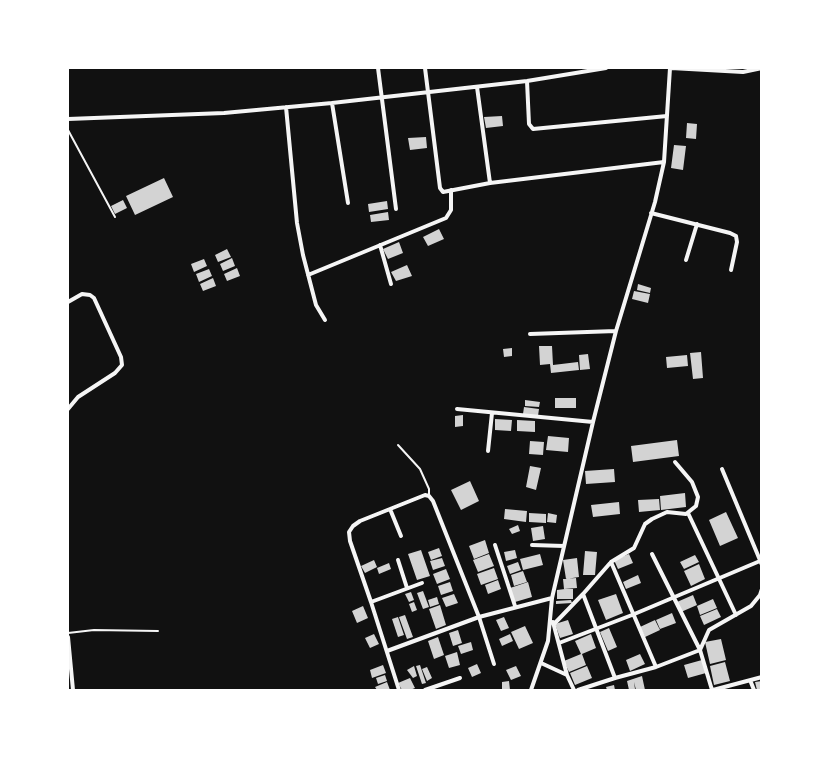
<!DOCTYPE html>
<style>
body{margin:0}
#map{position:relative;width:829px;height:758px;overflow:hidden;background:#111;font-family:Roboto,sans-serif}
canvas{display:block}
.frame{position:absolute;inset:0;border:69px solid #fff;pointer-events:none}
</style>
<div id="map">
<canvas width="829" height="758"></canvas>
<div class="frame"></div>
</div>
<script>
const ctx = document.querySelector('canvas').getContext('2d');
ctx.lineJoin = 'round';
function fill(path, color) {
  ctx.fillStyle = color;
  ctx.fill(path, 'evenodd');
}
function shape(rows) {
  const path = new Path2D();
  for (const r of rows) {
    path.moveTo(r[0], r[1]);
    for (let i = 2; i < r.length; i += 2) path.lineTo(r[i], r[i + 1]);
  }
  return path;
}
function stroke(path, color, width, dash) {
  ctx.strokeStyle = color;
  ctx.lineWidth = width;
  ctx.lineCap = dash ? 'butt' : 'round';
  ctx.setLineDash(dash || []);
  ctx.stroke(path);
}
fill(shape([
 [502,116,503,126,486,128,484,117],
 [687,123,697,124,696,139,686,138],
 [426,137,427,148,410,150,408,138],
 [674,145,686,146,683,170,671,168],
 [164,178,173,197,135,215,126,196],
 [123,200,127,208,115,214,111,206],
 [387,201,388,209,369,212,368,204],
 [388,212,389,220,371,222,370,215],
 [439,229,444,239,428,246,423,237],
 [399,242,403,253,388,259,383,249],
 [227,249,231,257,218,262,215,255],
 [232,258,235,266,223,271,220,264],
 [204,259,207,266,194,272,191,264],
 [407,265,412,276,396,281,391,272],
 [237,268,240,276,227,281,224,274],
 [209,269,212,276,199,282,196,274],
 [213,278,216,286,203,291,200,284],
 [638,284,651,288,650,293,637,290],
 [634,291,650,294,648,303,632,299],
 [539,346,552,346,553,365,578,362,579,370,551,373,550,364,540,365],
 [512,348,512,356,504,357,503,349],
 [701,352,703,378,693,379,690,353],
 [588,354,590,369,580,370,579,355],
 [687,355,688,366,667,368,666,357],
 [555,398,576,398,576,408,555,408],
 [525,400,540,402,539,407,525,406],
 [524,407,539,409,538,416,523,414],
 [463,415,463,426,455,427,455,416],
 [495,419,512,420,511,431,495,430],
 [517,420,535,421,535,432,517,431],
 [548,436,569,438,568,452,546,450],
 [677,440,679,456,633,462,631,446],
 [530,441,544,442,543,455,529,454],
 [530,466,541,468,536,490,526,487],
 [614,469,615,482,586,484,585,471],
 [470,481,479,501,461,510,451,490],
 [685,493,686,507,661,510,660,496],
 [659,499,660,510,639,512,638,500],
 [619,502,620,514,593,517,591,505],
 [505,509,527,511,526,522,504,519],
 [726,512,738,538,720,546,709,520],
 [529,513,546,514,546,523,529,522],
 [548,513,557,515,556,523,547,522],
 [518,525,520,531,512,534,509,529],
 [543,526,545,539,533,541,531,528],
 [485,540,489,553,474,559,469,546],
 [439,548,442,556,431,560,428,552],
 [421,550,430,576,417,580,408,554],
 [515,550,517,558,506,561,504,552],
 [585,551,597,552,595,575,583,575],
 [489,554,494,566,478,572,473,560],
 [540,554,543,565,523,570,520,559],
 [629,554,633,563,618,569,614,560],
 [695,555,699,562,684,569,680,562],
 [442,558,445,566,433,570,430,561],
 [577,558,579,577,566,579,563,560],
 [374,560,377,567,365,573,361,566],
 [518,562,521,570,510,574,507,566],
 [389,563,391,569,379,574,377,568],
 [699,564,705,579,691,586,684,571],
 [494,568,498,579,481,585,477,574],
 [446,569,450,579,437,584,433,574],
 [523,571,527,582,514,586,511,575],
 [638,575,641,583,626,589,623,582],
 [576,578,577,588,564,589,563,579],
 [498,580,501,589,488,594,485,585],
 [450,582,453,591,441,595,438,586],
 [528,582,532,597,515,602,510,588],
 [565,589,573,589,573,599,557,599,557,590],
 [423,591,429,607,423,609,417,593],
 [411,592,414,600,409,602,405,594],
 [454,594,458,603,446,607,442,598],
 [616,594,623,613,606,620,598,600],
 [693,595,697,605,681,612,677,602],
 [437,597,439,604,430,607,428,600],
 [713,599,717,608,700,615,697,606],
 [571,600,572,603,556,604,556,601],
 [414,602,417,610,412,612,409,604],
 [440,605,446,625,436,629,429,609],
 [363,606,368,618,357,623,352,611],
 [717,609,721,617,704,625,700,616],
 [672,613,676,623,660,629,656,620],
 [405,615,413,637,407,639,399,617],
 [398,617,404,635,398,637,392,619],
 [504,617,509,628,501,631,496,620],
 [568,620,573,634,560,638,555,624],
 [655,620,660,630,645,637,640,627],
 [525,626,533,643,519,649,511,632],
 [609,628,617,647,608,651,600,632],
 [458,630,462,643,453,646,449,633],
 [374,634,379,644,370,648,365,638],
 [510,634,513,641,502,646,499,639],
 [591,634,596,648,582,654,586,665,569,672,564,661,581,654,575,641],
 [438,637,444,655,434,659,428,641],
 [721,639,726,660,710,664,705,642],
 [471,642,473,650,461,654,458,646],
 [457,652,460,665,449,668,445,656],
 [640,654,645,664,630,671,626,660],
 [702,660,706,673,688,678,684,665],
 [725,662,730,681,714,685,710,666],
 [477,664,481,673,472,677,468,668],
 [383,665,386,673,372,678,370,670],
 [420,665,426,683,422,684,416,666],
 [414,666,417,676,413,678,407,670],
 [516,666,521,676,511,680,506,670],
 [587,666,592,678,575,685,570,673],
 [427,667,432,678,427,681,422,669],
 [385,675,387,681,378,684,376,678],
 [642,676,645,690,636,690,634,682,635,689,629,690,627,681],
 [410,678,415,688,410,690,402,690,398,683],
 [509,681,510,690,502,690,502,682],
 [762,681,762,690,757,690,755,682],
 [387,682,390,690,377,690,375,687],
 [614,685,615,690,607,690,606,687]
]), '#d3d3d3');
stroke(shape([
 [68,130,115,217],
 [398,445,420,469,429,489,429,494],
 [68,633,94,630,158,631]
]), '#f5f5f5', 2);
stroke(shape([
 [378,68,396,209],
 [425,68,440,188,443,192,490,183,664,162],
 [671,68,743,72,762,68],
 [527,81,529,124,533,129,667,116],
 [477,87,490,183],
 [332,103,348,203],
 [286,107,297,223,303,255,316,305,325,320],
 [68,119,224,113,332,103,527,81,606,68],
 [651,213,730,233,736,236,737,242,731,270],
 [380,245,391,284],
 [686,260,697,224],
 [308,275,446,218,451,210,451,190],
 [68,302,82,294,90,295,94,298,121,357,122,365,115,373,78,397,68,409],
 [530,334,616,331],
 [457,409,593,422],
 [488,451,492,413],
 [722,469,762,565],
 [390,509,401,536],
 [688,513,736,615],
 [495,545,515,606],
 [532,545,564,546],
 [652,554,700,650,712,690],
 [398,560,407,588],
 [611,562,656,667],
 [583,594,615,678],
 [371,602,422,583],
 [553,622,567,675],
 [554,624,583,594,611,562,634,548,645,524,652,519,667,512,686,514,696,506,698,497,692,482,675,462],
 [68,637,73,690],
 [559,643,632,615,760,561],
 [387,651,479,617,552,598],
 [541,663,567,675,574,690],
 [750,680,754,690],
 [399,690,371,602,350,541,349,532,353,526,360,521,425,495,429,496,433,501,479,617,494,664],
 [425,690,460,678],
 [531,690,548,641,552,598,593,422,616,331,655,202,664,162,670,68],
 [578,690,615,678,656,667,700,650,709,630,751,606,760,595,762,589],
 [713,690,762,677]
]), '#f5f5f5', 4);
</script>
